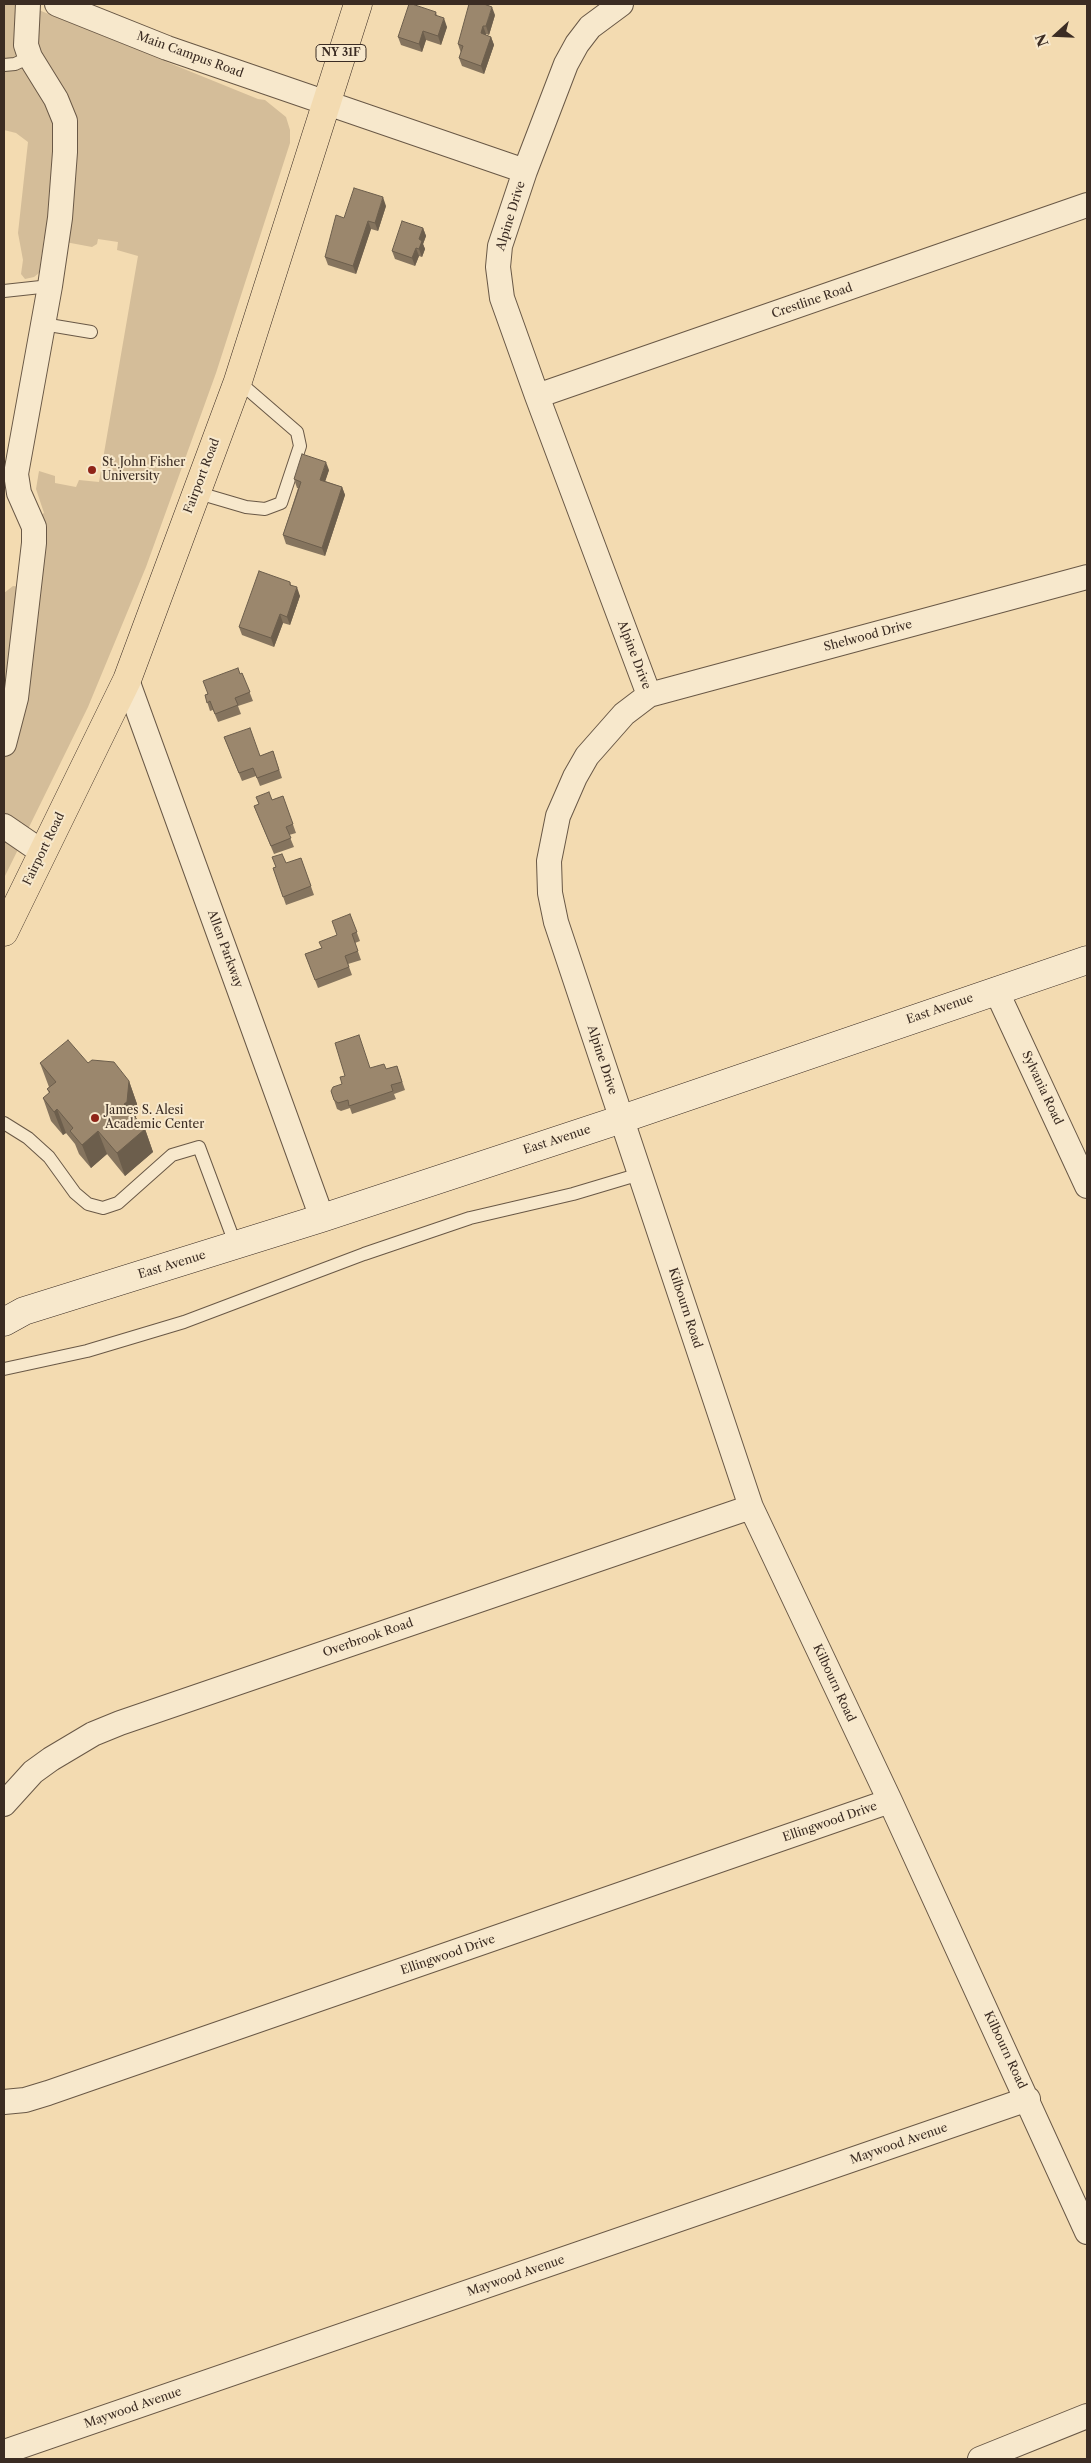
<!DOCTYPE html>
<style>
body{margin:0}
#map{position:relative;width:1091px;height:2463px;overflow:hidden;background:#f3dbb1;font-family:"Libre Caslon Text",serif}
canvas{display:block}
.frame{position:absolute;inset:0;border:5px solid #3b2c23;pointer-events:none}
.north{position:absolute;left:1031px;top:10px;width:50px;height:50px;-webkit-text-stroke:4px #f7e8cc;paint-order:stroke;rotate:250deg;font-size:14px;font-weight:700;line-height:20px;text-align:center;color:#3b2c23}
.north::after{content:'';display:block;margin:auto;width:18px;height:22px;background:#3b2c23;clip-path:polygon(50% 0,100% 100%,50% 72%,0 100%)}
</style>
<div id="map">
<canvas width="1091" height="2463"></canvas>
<div class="frame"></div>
<div class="north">N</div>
</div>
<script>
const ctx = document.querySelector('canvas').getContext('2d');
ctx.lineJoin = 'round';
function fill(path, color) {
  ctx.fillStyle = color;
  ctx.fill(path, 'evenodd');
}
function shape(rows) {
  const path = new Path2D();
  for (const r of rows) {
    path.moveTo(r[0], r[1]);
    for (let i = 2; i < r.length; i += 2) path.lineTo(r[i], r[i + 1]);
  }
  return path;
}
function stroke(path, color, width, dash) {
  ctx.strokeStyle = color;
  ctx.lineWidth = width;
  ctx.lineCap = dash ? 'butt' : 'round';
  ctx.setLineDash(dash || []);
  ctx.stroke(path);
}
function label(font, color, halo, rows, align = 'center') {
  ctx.font = font + ' "Libre Caslon Text",serif';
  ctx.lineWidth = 4;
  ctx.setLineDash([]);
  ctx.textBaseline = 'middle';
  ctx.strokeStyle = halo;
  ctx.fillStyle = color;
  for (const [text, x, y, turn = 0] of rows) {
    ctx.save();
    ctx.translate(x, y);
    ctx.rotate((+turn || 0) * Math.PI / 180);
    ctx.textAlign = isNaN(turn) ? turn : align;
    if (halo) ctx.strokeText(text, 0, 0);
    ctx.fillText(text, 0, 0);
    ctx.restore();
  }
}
fill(shape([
 [4,4,24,4,258,99,265,100,286,117,290,130,290,143,216,373,146,567,88,707,4,878,4,593,13,586,38,589,41,515,44,513,36,489,39,471,55,476,55,483,76,487,79,480,99,482,138,256,117,250,118,242,98,239,97,244,92,247,44,238,39,273,34,277,25,279,21,274,23,260,18,233,28,142,16,133,4,130]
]), '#d4bd99');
const lane = shape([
 [4,65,15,64,30,57],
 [4,291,50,286],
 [43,324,91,332],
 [195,492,246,507,265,509,281,503,300,446,297,432,238,381],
 [4,1123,28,1138,49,1157,75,1193,88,1204,103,1208,118,1203,172,1155,199,1147,236,1246],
 [4,1369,87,1351,184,1322,364,1254,470,1218,573,1194,640,1174]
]);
const street = shape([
 [57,4,167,48,525,171],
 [621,4,590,27,577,44,566,64,525,171,500,246,498,267,502,298,537,396,649,695],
 [537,396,1087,205],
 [1087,577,649,695,624,714,587,756,575,777,558,816,549,861,550,893,556,922,751,1507,890,1801,1087,2232],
 [127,680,322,1218],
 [4,744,16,698,34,543,34,527,19,493,16,474,50,286,60,218,65,152,65,121,56,99,30,57,26,45,28,4],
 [4,826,42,852],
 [996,990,1087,1186],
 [4,1804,33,1772,51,1759,93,1734,120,1723,751,1507],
 [4,2102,25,2100,48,2093,890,1801],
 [4,2452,1028,2099],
 [980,2459,1087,2416]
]);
const secondary = shape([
 [4,1322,24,1311,322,1218,622,1119,1087,960]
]);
const primary = shape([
 [4,932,127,680,238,381,358,4]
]);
stroke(lane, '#695846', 14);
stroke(street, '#695846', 26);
stroke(secondary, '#3b2c23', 29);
stroke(primary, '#3b2c23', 29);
stroke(lane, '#f7e8cc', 12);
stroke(street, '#f7e8cc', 24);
stroke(secondary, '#f7e8cc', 28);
stroke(primary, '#f3dbb1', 28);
fill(shape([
 [436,12,437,16,447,27,441,45,426,40,422,52,401,45,398,37],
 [495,15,489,35,486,34,486,35,491,37,494,45,484,74,462,66,459,58,461,53,458,44],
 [386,206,378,231,371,229,356,274,328,265,325,257,344,218],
 [423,228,426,236,423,244,425,249,422,257,419,256,415,266,395,259,392,251],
 [329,470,325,481,342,487,345,495,325,556,286,544,283,535,298,488,297,488,294,479],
 [290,582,291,585,300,596,290,625,283,623,274,647,242,635,239,627],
 [242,673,253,701,238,706,241,714,218,722,213,710,210,711,205,695],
 [224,737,260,756,273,751,282,778,260,786,256,776,242,781],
 [283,796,296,833,289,835,294,847,274,854,254,806],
 [301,858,314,895,286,905,273,868],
 [350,914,360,941,355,943,361,960,348,964,352,975,318,988,305,954,321,948,337,935],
 [40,1063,88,1063,129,1081,137,1104,136,1118,145,1129,153,1152,125,1176,107,1154,91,1168,79,1154,75,1144,66,1133,63,1135,51,1121,43,1098,49,1093,47,1089,49,1087],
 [397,1066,405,1090,394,1094,396,1099,352,1114,350,1108,341,1111,337,1109,331,1091,371,1068,386,1069]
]), '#85745e');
fill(shape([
 [492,7,495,15,489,35,486,26],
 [444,18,447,27,441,45,438,36],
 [483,26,486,34,484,42,481,33],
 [423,31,426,40,422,52,419,44],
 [491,37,494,45,484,74,481,66],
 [383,197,386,206,378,231,375,223],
 [368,221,371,229,356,274,353,266],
 [423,228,426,236,423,244,425,249,422,257,419,249,419,239],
 [416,248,419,256,415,266,412,258],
 [326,462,329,470,323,488,320,480],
 [342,487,345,495,325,556,322,548],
 [297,587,300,596,290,625,287,617],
 [280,614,283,623,274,647,271,638],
 [129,1081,137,1104,135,1126,124,1104],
 [57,1109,66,1133,63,1135,54,1112],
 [145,1129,153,1152,125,1176,117,1153],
 [98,1131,107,1154,91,1168,82,1145]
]), '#6c5e4c');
const building = shape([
 [409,4,412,4,436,12,435,15,444,18,438,36,423,31,419,44,398,37,409,4],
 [469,4,484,4,492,7,486,26,483,26,481,33,491,37,481,66,459,58,463,46,458,44,469,4],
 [354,188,383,197,375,223,368,221,353,266,325,257,336,215,344,218,354,188],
 [402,221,423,228,419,239,422,241,419,249,416,248,412,258,392,251,402,221],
 [302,454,326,462,320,480,342,487,322,548,283,535,301,482,294,479,302,454],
 [259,571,290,582,290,585,297,587,287,617,280,614,271,638,239,627,259,571],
 [238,668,240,674,242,673,250,692,235,698,238,705,215,714,210,701,207,703,205,695,208,694,203,681,238,668],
 [250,728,260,756,273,751,279,770,257,778,253,768,239,773,224,737,250,728],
 [269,792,272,800,283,796,293,824,286,827,291,838,271,846,254,806,259,804,256,797,269,792],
 [282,854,286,863,301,858,311,886,283,897,273,868,276,867,272,857,282,854],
 [350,914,357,932,352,934,358,951,345,956,349,967,315,980,305,954,322,948,319,942,337,935,332,921,350,914],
 [359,1035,370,1068,384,1064,386,1069,397,1066,402,1082,391,1085,393,1091,349,1106,348,1100,338,1103,334,1100,331,1091,333,1087,342,1084,340,1077,345,1076,335,1043,359,1035],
 [68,1040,88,1063,92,1060,114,1062,129,1081,127,1102,124,1104,145,1129,117,1153,98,1131,82,1145,70,1131,73,1128,57,1109,54,1112,43,1098,50,1092,47,1089,56,1082,40,1063,68,1040]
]);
fill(building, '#9b876d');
stroke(building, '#6c5e4c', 1);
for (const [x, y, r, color] of [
 [92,470,5,"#8f2418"],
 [95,1118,5,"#8f2418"]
]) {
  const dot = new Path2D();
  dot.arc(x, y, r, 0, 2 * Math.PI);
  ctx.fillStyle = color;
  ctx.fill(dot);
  stroke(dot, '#f7e8cc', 2);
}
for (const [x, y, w] of [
 [341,53,50]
]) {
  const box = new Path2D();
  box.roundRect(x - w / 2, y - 8.5, w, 17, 4);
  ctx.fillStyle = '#f7e8cc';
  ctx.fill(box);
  stroke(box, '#3b2c23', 1);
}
label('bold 11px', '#3b2c23', null, [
 ["NY 31F",341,53]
]);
label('12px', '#3b2c23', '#f7e8cc', [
 ["Main Campus Road",190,55,20],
 ["Alpine Drive",511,216,-73],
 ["Crestline Road",812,301,-19],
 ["Fairport Road",202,476,-69],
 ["Shelwood Drive",868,636,-15],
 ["Alpine Drive",634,655,69],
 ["Fairport Road",44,849,-64],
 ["Allen Parkway",225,949,70],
 ["East Avenue",940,1009,-19],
 ["Alpine Drive",602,1060,72],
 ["Sylvania Road",1042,1088,65],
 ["East Avenue",557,1140,-18],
 ["East Avenue",172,1265,-17],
 ["Kilbourn Road",685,1308,72],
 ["Overbrook Road",368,1638,-19],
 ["Kilbourn Road",834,1683,65],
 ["Ellingwood Drive",830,1822,-19],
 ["Ellingwood Drive",448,1955,-19],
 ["Kilbourn Road",1005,2050,65],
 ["Maywood Avenue",899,2144,-19],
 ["Maywood Avenue",516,2276,-19],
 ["Maywood Avenue",133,2408,-19]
]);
label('12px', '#3b2c23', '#f7e8cc', [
 ["St. John Fisher",102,463],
 ["University",102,477],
 ["James S. Alesi",105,1111],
 ["Academic Center",105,1125]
], 'left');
</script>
